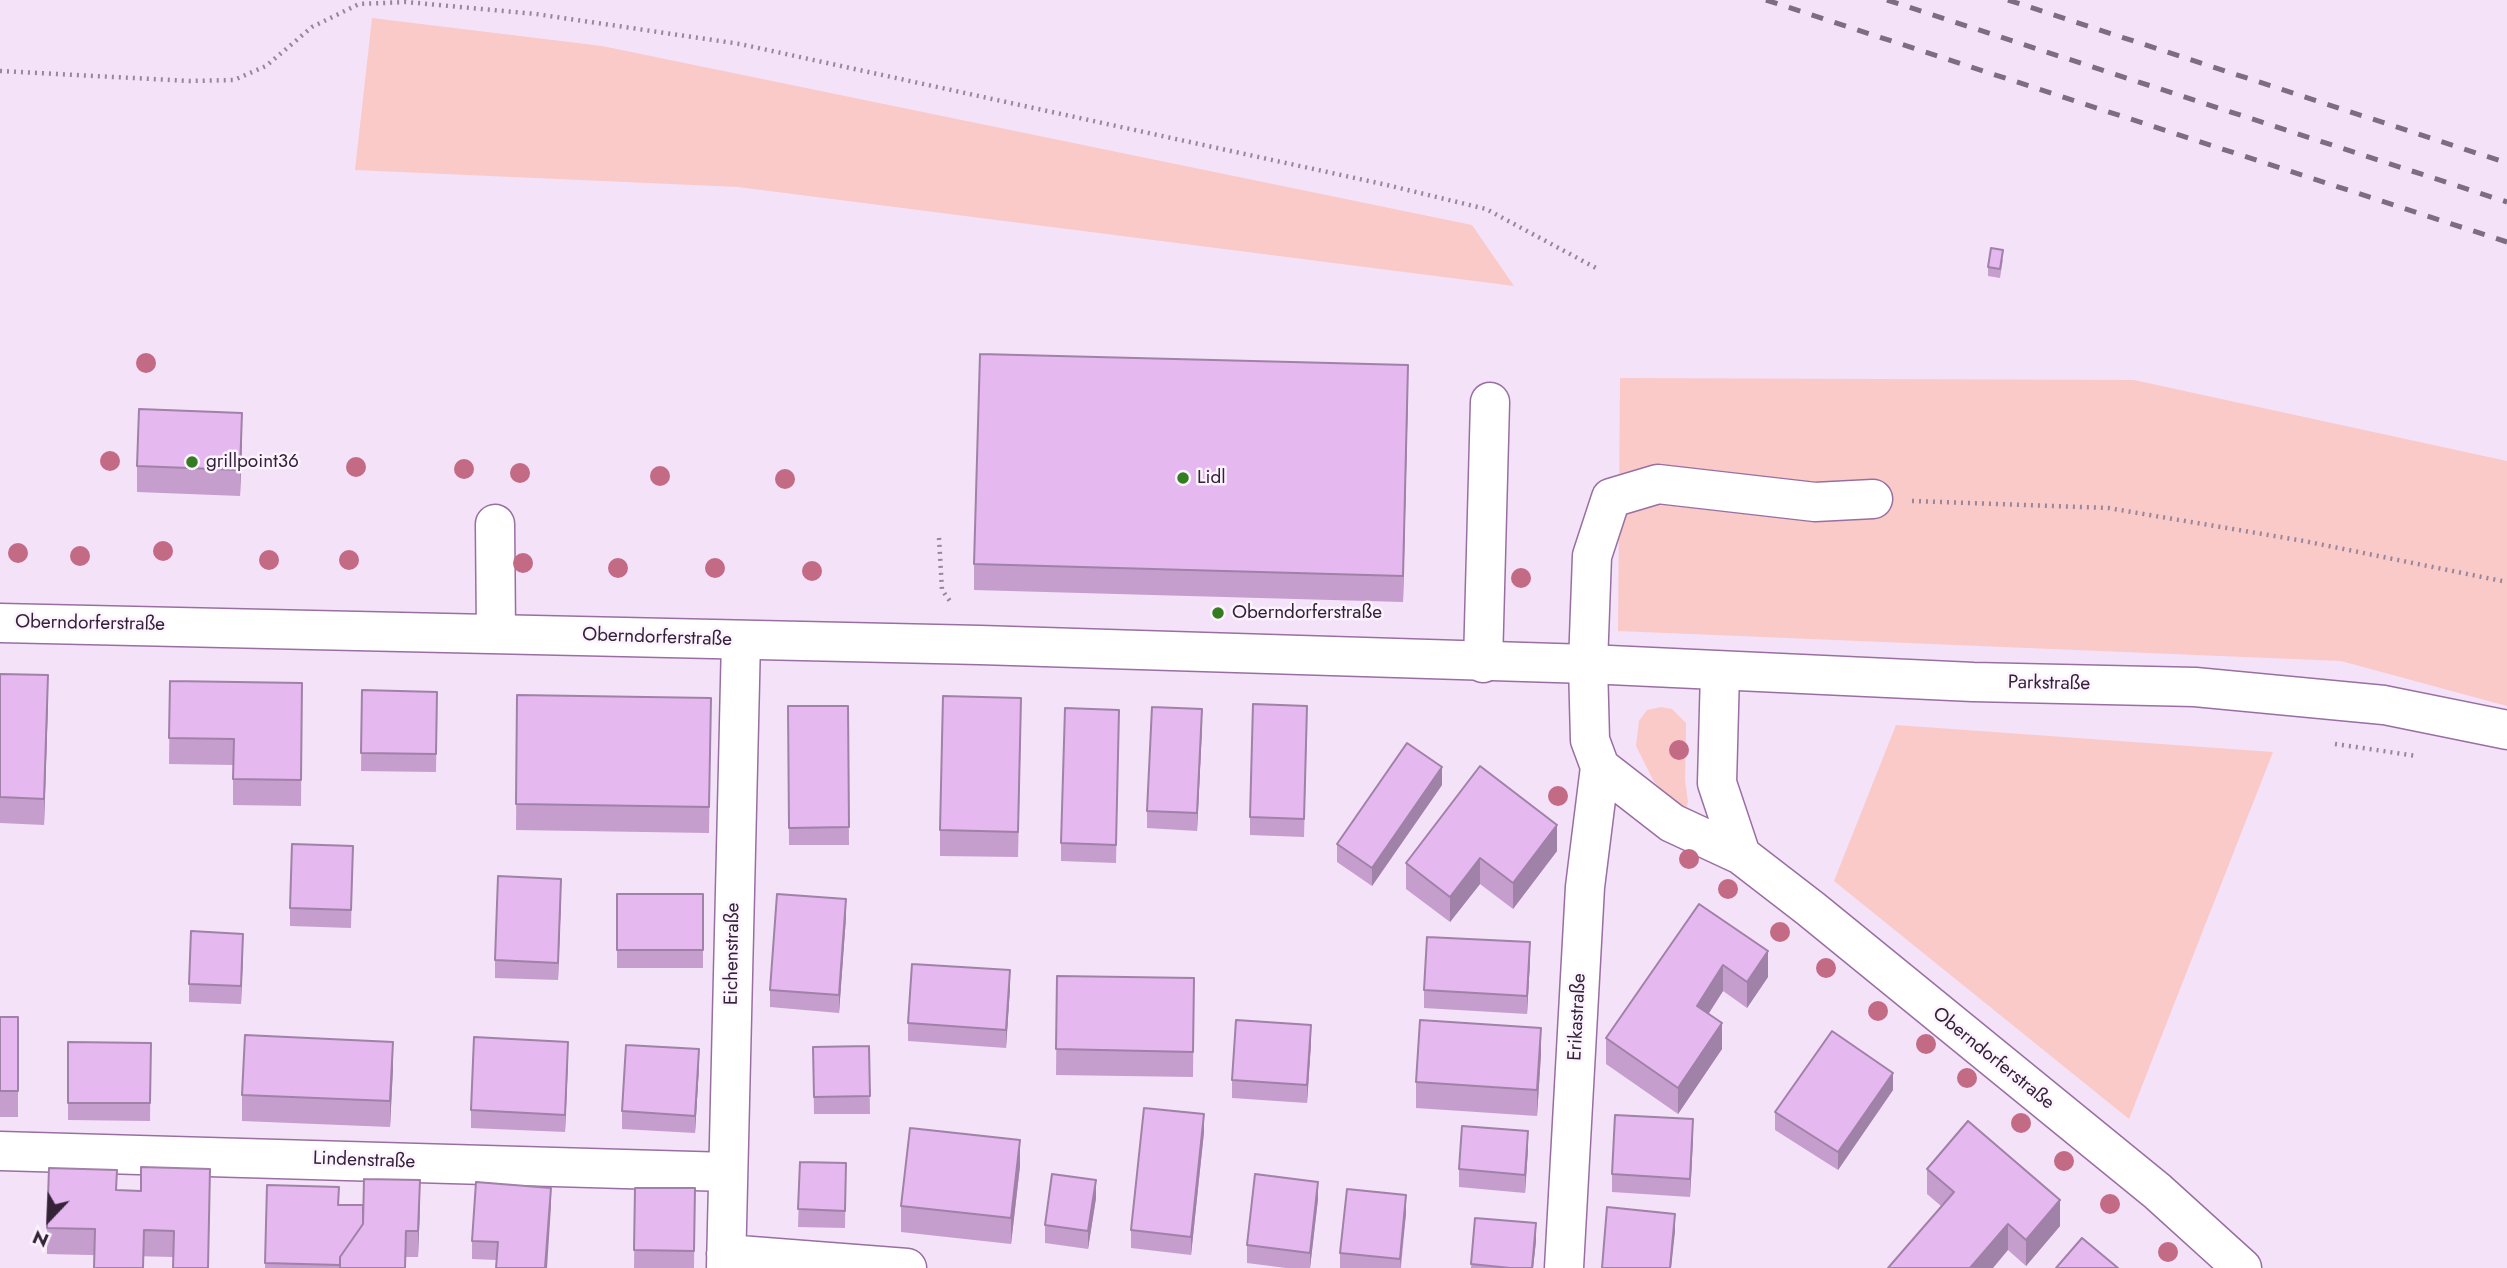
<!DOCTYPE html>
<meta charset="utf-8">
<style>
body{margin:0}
#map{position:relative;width:2507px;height:1268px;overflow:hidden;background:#f4e2f8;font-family:Jost,sans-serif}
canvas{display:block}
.north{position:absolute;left:14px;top:1184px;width:70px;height:70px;-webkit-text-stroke:5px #fcf3fe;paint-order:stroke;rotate:203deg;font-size:19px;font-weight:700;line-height:28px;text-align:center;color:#342238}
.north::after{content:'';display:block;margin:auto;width:24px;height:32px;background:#342238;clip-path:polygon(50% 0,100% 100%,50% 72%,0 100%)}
</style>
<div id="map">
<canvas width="2507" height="1268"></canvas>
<div class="north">N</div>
</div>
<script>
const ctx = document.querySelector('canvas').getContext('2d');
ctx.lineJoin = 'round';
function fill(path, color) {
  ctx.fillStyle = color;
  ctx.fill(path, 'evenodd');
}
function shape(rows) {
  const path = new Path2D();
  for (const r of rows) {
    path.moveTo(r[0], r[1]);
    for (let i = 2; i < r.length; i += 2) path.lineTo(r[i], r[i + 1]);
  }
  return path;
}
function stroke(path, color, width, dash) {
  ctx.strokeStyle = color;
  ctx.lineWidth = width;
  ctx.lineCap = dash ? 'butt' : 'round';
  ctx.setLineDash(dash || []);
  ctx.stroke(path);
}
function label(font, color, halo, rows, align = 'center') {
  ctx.font = font + ' Jost,sans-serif';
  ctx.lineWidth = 5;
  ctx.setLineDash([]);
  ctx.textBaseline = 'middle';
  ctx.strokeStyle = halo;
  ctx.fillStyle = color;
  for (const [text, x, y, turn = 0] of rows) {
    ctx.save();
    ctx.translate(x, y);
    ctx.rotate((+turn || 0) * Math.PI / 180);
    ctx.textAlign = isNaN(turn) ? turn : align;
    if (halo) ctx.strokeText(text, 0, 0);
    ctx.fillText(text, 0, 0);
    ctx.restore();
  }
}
fill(shape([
 [372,18,602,46,1472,225,1514,286,738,187,355,170],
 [1620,378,2134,380,2507,461,2507,706,2341,661,1618,631],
 [1661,707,1672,709,1686,723,1685,780,1688,802,1686,808,1680,809,1670,802,1653,780,1636,746,1639,721,1647,710],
 [1896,725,2273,752,2129,1119,1834,881]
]), '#facac9');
const minor = shape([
 [1873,499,1815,502,1658,484,1611,498,1592,556,1588,664,1590,740,1600,767,1672,823,1741,855,1811,909,2157,1191,2242,1268],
 [495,524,496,632],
 [1483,663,1490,402],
 [1720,672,1717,783,1741,855],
 [0,1151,728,1172],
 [726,1254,907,1268],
 [726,1268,741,640],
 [1564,1268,1585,887,1600,767]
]);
const major = shape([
 [0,623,980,645,1588,664,1973,682,2195,687,2384,705,2507,730]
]);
stroke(minor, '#996fa2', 41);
stroke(major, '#996fa2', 41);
stroke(shape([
 [0,71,190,81,234,80,266,66,312,27,359,4,406,2,536,14,740,44,1387,185,1486,209,1596,268],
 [1912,501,2108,508,2304,541,2507,582],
 [939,538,942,590,952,604],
 [2335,744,2417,756]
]), '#98869c', 4.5, [2, 5]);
stroke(minor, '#fff', 38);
stroke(major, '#fff', 38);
stroke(shape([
 [1766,0,2507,242],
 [1887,0,2507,202],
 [2008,0,2507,163]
]), '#7e6c82', 5, [12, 12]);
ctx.fillStyle = '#c36a85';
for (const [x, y] of [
 [146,363],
 [110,461],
 [356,467],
 [464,469],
 [520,473],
 [660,476],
 [785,479],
 [163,551],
 [18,553],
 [80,556],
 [269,560],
 [349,560],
 [523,563],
 [618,568],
 [715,568],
 [812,571],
 [1521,578],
 [1679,750],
 [1558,796],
 [1689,859],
 [1728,889],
 [1780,932],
 [1826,968],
 [1878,1011],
 [1926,1044],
 [1967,1078],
 [2021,1123],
 [2064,1161],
 [2110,1204],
 [2168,1252]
]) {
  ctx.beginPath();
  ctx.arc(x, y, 10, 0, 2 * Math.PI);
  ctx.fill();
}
fill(shape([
 [2003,259,2000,278,1988,276,1988,267],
 [1408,391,1403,602,974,590,974,564],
 [242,438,240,496,137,492,137,466],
 [0,674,48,701,44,825,0,823],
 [170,681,302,683,301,806,233,805,233,765,169,764],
 [362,690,437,692,436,772,361,771],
 [517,695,711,698,709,833,516,830],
 [788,706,848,706,849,845,789,845],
 [1119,710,1116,863,1061,861,1061,843],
 [1021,724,1018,857,940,856,940,830],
 [1307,724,1304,837,1250,835,1250,817],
 [1202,727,1197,831,1147,828,1147,811],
 [1442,785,1372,886,1337,862,1337,844],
 [353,846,351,928,290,926,290,908],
 [1557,851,1513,909,1480,884,1450,922,1406,889,1406,863],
 [617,894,703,894,703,968,617,968],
 [561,897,558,980,495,978,495,960],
 [1699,904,1768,977,1747,1008,1723,991,1708,1014,1722,1049,1678,1114,1606,1064,1606,1038],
 [846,917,839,1013,770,1007,770,990],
 [243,952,241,1004,189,1002,189,984],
 [1530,960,1527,1014,1424,1008,1424,990],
 [1057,976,1194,978,1193,1077,1056,1075],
 [1010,988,1006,1048,908,1041,908,1023],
 [0,1017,18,1017,18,1117,0,1117],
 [68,1042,151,1043,150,1121,68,1120],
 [1311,1043,1307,1103,1232,1098,1232,1080],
 [869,1046,870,1114,814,1114,813,1047],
 [1541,1054,1537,1116,1416,1108,1416,1082],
 [568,1060,565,1132,471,1128,471,1110],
 [699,1067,695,1133,622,1129,622,1111],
 [393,1068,390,1127,242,1121,242,1095],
 [1893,1090,1838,1170,1775,1130,1775,1112],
 [1204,1132,1191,1255,1131,1248,1131,1230],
 [1693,1137,1690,1197,1612,1192,1612,1174],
 [1528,1149,1525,1193,1459,1187,1459,1169],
 [800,1162,846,1163,845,1228,798,1227],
 [1020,1166,1011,1244,901,1232,901,1206],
 [1927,1169,2060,1226,2026,1266,2008,1250,1941,1206,1927,1194],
 [267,1185,339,1205,420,1206,418,1257,406,1257,405,1268,265,1268],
 [635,1188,695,1188,694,1268,634,1268],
 [117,1190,210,1195,208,1268,173,1268,173,1257,47,1254,47,1228],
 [1096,1198,1088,1249,1045,1243,1045,1225],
 [1318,1199,1310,1268,1286,1268,1247,1263,1247,1245],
 [551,1206,497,1260,472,1259,472,1241],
 [1406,1213,1401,1268,1340,1268,1340,1253],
 [1475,1218,1536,1241,1533,1268,1471,1268]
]), '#c59ece');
fill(shape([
 [1408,365,1408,391,1403,602,1403,576],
 [242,413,242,438,240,496,240,470],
 [48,675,48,701,44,825,44,799],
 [1202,709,1202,727,1197,831,1197,813],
 [1442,767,1442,785,1372,886,1372,868],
 [1557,825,1557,851,1513,909,1513,883],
 [1480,858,1480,884,1450,922,1450,897],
 [561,879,561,897,558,980,558,963],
 [846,899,846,917,839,1013,839,995],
 [243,934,243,952,241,1004,241,986],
 [1530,942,1530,960,1527,1014,1527,996],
 [1768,951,1768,977,1747,1008,1747,982],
 [1723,965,1723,991,1697,1032,1697,1006],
 [1010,970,1010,988,1006,1048,1006,1030],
 [1722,1023,1722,1049,1678,1114,1678,1088],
 [1311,1025,1311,1043,1307,1103,1307,1085],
 [1541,1028,1541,1054,1537,1116,1537,1090],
 [393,1042,393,1068,390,1127,390,1101],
 [568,1042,568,1060,565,1132,565,1115],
 [699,1049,699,1067,695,1133,695,1116],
 [1893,1073,1893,1090,1838,1170,1838,1152],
 [1204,1114,1204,1132,1191,1255,1191,1237],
 [1693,1119,1693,1137,1690,1197,1690,1179],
 [1528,1131,1528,1149,1525,1193,1525,1175],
 [1020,1140,1020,1166,1011,1244,1011,1218],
 [420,1180,420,1206,418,1257,418,1231],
 [1096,1180,1096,1198,1088,1249,1088,1231],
 [1318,1182,1318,1199,1310,1268,1310,1253],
 [551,1188,551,1206,547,1268,545,1268],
 [1406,1195,1406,1213,1400,1268,1400,1259],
 [2060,1200,2060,1226,2026,1266,2026,1240],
 [1675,1214,1675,1232,1671,1268,1670,1268],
 [1536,1223,1536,1241,1533,1268,1532,1268],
 [2008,1224,2008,1250,1993,1268,1970,1268]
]), '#a081a7');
const building = shape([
 [1991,248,2003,250,2000,269,1988,267,1991,248],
 [980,354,1408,365,1403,576,974,564,980,354],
 [139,409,242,413,240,470,137,466,139,409],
 [0,674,48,675,44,799,0,797,0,674],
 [170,681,302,683,301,780,233,779,234,739,169,738,170,681],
 [362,690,437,692,436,754,361,753,362,690],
 [517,695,711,698,709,807,516,804,517,695],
 [943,696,1021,698,1018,832,940,830,943,696],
 [1253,704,1307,706,1304,819,1250,817,1253,704],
 [788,706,848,706,849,827,789,828,788,706],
 [1152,707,1202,709,1197,813,1147,811,1152,707],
 [1065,708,1119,710,1116,845,1061,843,1065,708],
 [1407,743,1442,767,1372,868,1337,844,1407,743],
 [1480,766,1557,825,1513,883,1480,858,1450,897,1406,863,1480,766],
 [292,844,353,846,351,910,290,908,292,844],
 [498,876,561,879,558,963,495,960,498,876],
 [617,894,703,894,703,950,617,950,617,894],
 [777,894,846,899,839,995,770,990,777,894],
 [1699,904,1768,951,1747,982,1723,965,1697,1006,1722,1023,1678,1088,1606,1038,1699,904],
 [191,931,243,934,241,986,189,984,191,931],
 [1427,937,1530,942,1527,996,1424,990,1427,937],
 [912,964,1010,970,1006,1030,908,1023,912,964],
 [1057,976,1194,978,1193,1052,1056,1049,1057,976],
 [0,1017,18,1017,18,1091,0,1091,0,1017],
 [1236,1020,1311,1025,1307,1085,1232,1080,1236,1020],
 [1420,1020,1541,1028,1537,1090,1416,1082,1420,1020],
 [1832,1031,1893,1073,1838,1152,1775,1112,1832,1031],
 [245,1035,393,1042,390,1101,242,1095,245,1035],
 [474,1037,568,1042,565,1115,471,1110,474,1037],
 [68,1042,151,1043,150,1103,68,1103,68,1042],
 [626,1045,699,1049,695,1116,622,1111,626,1045],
 [869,1046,870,1096,814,1097,813,1047,869,1046],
 [1144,1108,1204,1114,1191,1237,1131,1230,1144,1108],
 [1615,1115,1693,1119,1690,1179,1612,1174,1615,1115],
 [1968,1121,2060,1200,2026,1240,2008,1224,1970,1268,1888,1268,1954,1192,1927,1169,1968,1121],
 [1462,1126,1528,1131,1525,1175,1459,1169,1462,1126],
 [910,1128,1020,1140,1011,1218,901,1206,910,1128],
 [800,1162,846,1163,845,1211,798,1209,800,1162],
 [141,1167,210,1169,208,1268,173,1268,174,1231,144,1230,143,1268,94,1268,95,1229,47,1228,49,1168,117,1170,116,1190,141,1191,141,1167],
 [1052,1174,1096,1180,1088,1231,1045,1225,1052,1174],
 [1255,1174,1318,1182,1310,1253,1247,1245,1255,1174],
 [364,1179,420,1180,418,1231,406,1231,405,1268,340,1268,340,1257,363,1224,364,1179],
 [476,1182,551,1188,545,1268,496,1268,498,1242,472,1241,476,1182],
 [267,1185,339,1187,338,1205,363,1205,363,1224,340,1257,340,1265,265,1263,267,1185],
 [635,1188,695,1188,694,1251,634,1250,635,1188],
 [1347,1189,1406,1195,1400,1259,1340,1253,1347,1189],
 [1607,1207,1675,1214,1670,1268,1602,1268,1607,1207],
 [1475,1218,1536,1223,1532,1268,1510,1268,1471,1264,1475,1218],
 [2082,1238,2118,1268,2056,1268,2082,1238]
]);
fill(building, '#e5b8ef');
stroke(building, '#a081a7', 2);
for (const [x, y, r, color] of [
 [192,462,7,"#347c21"],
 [1183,478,7,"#347c21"],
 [1218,613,7,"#347c21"]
]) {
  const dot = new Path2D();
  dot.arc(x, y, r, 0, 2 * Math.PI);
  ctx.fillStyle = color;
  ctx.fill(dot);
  stroke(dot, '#fcf3fe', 2.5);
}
label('19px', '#342238', '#fcf3fe', [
 ["grillpoint36",206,462],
 ["Lidl",1197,478],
 ["Oberndorferstraße",1232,613]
], 'left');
label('19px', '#342238', '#fcf3fe', [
 ["Oberndorferstraße",90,624,1],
 ["Oberndorferstraße",657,638,2],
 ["Parkstraße",2049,684,1],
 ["Eichenstraße",733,954,-89],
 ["Erikastraße",1578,1017,-87],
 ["Oberndorferstraße",1993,1059,39],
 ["Lindenstraße",364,1161,2]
]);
</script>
